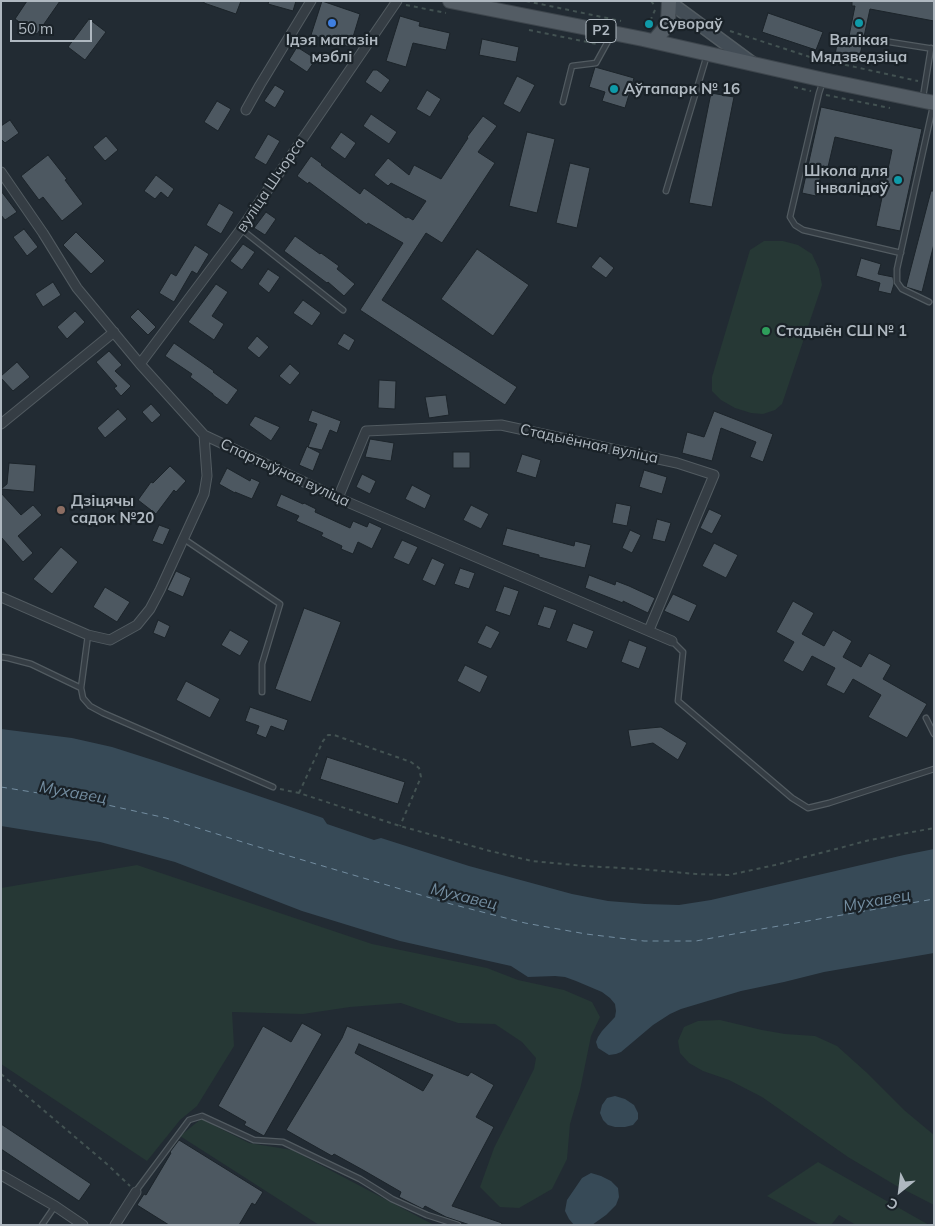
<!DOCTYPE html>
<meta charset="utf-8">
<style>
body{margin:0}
#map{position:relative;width:935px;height:1226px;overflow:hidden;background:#222b33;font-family:Mulish,sans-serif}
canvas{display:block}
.frame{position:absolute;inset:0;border:2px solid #afb8c0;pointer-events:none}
.north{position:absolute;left:875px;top:1166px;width:50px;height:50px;-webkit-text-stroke:4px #1a2228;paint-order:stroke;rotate:209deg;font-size:14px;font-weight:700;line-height:20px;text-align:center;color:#afb8c0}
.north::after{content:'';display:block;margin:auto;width:18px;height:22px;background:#afb8c0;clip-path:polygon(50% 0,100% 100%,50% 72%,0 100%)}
.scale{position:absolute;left:10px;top:20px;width:82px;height:22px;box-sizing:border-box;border:2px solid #afb8c0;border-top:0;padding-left:6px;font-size:15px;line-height:18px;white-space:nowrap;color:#afb8c0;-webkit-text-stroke:4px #1a2228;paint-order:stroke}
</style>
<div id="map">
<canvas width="935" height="1226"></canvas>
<div class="frame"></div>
<div class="north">С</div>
<div class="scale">50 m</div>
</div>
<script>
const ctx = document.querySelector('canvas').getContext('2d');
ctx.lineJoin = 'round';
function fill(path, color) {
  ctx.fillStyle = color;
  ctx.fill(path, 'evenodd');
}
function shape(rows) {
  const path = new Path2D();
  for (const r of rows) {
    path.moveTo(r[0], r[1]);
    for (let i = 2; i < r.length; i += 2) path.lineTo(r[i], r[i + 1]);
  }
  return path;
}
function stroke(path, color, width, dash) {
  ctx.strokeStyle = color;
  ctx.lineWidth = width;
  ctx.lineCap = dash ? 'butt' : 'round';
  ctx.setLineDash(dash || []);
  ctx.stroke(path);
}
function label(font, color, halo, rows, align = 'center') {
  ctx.font = font + ' Mulish,sans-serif';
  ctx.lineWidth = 4.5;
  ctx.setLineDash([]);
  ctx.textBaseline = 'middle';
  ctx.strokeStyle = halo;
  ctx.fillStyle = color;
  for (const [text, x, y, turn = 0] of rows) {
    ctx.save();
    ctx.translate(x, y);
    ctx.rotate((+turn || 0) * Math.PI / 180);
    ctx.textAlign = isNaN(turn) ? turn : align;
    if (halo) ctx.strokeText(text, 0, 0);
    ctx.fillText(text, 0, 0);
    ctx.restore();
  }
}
fill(shape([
 [764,241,783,241,798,245,812,254,819,269,822,285,782,404,775,410,763,414,751,413,735,408,721,400,712,391,712,377,750,250],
 [137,865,372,944,487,968,518,980,564,990,592,1002,600,1017,591,1036,580,1090,570,1124,567,1159,552,1189,519,1208,500,1207,480,1187,494,1148,534,1069,536,1058,522,1042,495,1024,458,1023,401,1003,350,1007,303,1014,232,1012,234,1046,197,1106,180,1120,147,1161,1,1064,1,888],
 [720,1020,762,1030,785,1034,815,1036,837,1046,866,1072,904,1110,934,1135,934,1205,895,1185,848,1157,762,1097,729,1080,703,1071,689,1063,680,1053,678,1041,684,1027,698,1021],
 [201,1119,249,1143,292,1150,434,1225,319,1225,180,1136],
 [818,1162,929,1225,856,1225,839,1215,831,1225,820,1225,767,1196]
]), '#263835');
fill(shape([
 [1,729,72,738,112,747,159,762,323,818,327,824,374,840,381,838,469,866,572,894,608,901,645,904,679,905,711,900,904,855,934,849,934,953,824,972,784,982,741,991,681,1009,670,1014,653,1025,621,1052,616,1054,609,1055,598,1048,596,1042,598,1037,602,1031,615,1017,616,1011,615,1004,610,998,602,992,576,981,565,977,555,976,528,977,511,966,400,941,367,931,302,911,175,862,138,852,100,842,1,826],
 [615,1096,625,1099,634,1105,638,1113,638,1119,633,1125,625,1127,615,1127,608,1125,603,1120,600,1113,602,1105,607,1098],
 [591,1173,601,1176,611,1181,618,1188,619,1197,616,1205,606,1215,592,1225,574,1225,569,1219,565,1211,567,1200,582,1178]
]), '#374a57');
stroke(shape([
 [1,787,94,802,166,818,252,845,451,904,525,923,586,934,644,941,696,941,750,931,934,899]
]), '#738da0', 1, [6, 5]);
const building = shape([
 [27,1,60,1,37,34,15,19,27,1],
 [204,1,241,1,236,14,204,3,204,1],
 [269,1,296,1,293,11,268,4,269,1],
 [322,1,360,14,350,47,311,35,322,1],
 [852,1,934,1,934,21,870,9,859,60,835,55,837,44,847,46,855,6,852,6,852,1],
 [768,13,823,32,816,50,762,32,768,13],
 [400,16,420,22,419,26,450,33,446,50,413,43,406,67,386,61,400,16],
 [89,19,106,32,85,60,68,47,89,19],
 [482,39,519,47,516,62,479,55,482,39],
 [297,47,316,59,307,72,289,60,297,47],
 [595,67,634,78,625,108,602,101,605,92,589,87,595,67],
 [373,70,377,70,390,80,381,93,365,82,373,70],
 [517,76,535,85,520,113,503,104,517,76],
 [275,85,285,91,275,108,264,101,275,85],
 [427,90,441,99,430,117,416,109,427,90],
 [711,93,734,97,712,207,689,203,711,93],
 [217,101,231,109,218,131,204,122,217,101],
 [821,107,922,129,900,231,876,226,892,150,835,137,828,167,823,166,816,196,802,193,821,107],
 [371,114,397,132,389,144,363,126,371,114],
 [483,116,497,126,478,152,495,163,442,243,426,233,382,300,517,387,505,405,360,310,403,243,368,223,367,225,309,182,308,184,297,176,311,156,322,164,321,165,360,194,364,188,406,218,408,217,413,220,426,201,391,183,388,186,374,175,388,158,409,175,414,165,441,179,468,138,467,137,483,116],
 [10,120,19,133,5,143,1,139,1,126,10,120],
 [341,132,356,143,345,159,330,148,341,132],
 [527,132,555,139,537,213,509,206,527,132],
 [268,134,280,141,266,165,254,158,268,134],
 [106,136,118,150,105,161,93,147,106,136],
 [48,155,67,179,65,180,83,204,62,221,43,197,39,200,21,176,48,155],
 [570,163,590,168,577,228,556,223,570,163],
 [156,175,174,189,168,198,161,192,155,199,144,191,156,175],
 [1,191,17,212,5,220,1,215,1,191],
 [931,191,934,191,934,244,922,292,906,287,931,191],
 [219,203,234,212,221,234,206,225,219,203],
 [266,212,276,219,265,235,254,228,266,212],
 [24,229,38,247,27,256,13,237,24,229],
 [76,232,105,261,91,274,63,245,76,232],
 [295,236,320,254,321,253,339,266,337,269,355,284,344,296,328,282,327,283,284,251,295,236],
 [243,244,255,252,242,270,230,261,243,244],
 [195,245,209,254,197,274,192,271,174,302,159,293,171,273,176,276,195,245],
 [477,249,529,285,493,336,441,299,477,249],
 [600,256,614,268,606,278,591,267,600,256],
 [861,258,881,264,878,274,893,277,894,284,891,294,878,291,880,283,856,276,861,258],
 [268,269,280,277,269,293,258,284,268,269],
 [53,282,61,295,43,307,35,294,53,282],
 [216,284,228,292,212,316,224,324,214,340,188,322,216,284],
 [303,300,321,313,312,326,293,313,303,300],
 [138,309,156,327,148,335,130,317,138,309],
 [75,311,85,322,67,339,57,327,75,311],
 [344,333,355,340,349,351,337,344,344,333],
 [257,336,269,347,259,358,247,348,257,336],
 [174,343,214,371,213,372,238,390,227,405,213,395,213,394,190,377,192,374,165,356,174,343],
 [109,351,122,365,115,371,131,386,121,396,114,388,117,386,96,362,109,351],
 [17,362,30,377,13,391,1,378,1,376,17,362],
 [290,364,300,373,290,385,279,376,290,364],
 [379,380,396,381,395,409,378,408,379,380],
 [446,395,449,415,429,418,425,397,446,395],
 [151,404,161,415,152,423,142,412,151,404],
 [118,409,127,419,105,438,97,428,118,409],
 [312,410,341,421,337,433,330,430,322,450,308,447,320,453,313,471,299,465,307,446,308,447,317,424,308,421,312,410],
 [714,411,773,434,763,462,750,457,756,442,721,428,712,461,682,453,687,432,704,437,714,411],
 [255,416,280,427,271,441,249,425,255,416],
 [370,439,394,443,391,461,365,457,370,439],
 [453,452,470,452,470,468,453,468,453,452],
 [522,454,541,460,536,478,516,472,522,454],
 [9,463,36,465,34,492,1,489,7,484,9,463],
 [170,466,186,481,176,492,174,490,156,514,138,500,151,482,153,483,170,466],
 [227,468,250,481,251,478,260,482,252,499,235,492,235,493,219,484,227,468],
 [644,470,667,477,662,494,639,487,644,470],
 [362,474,376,481,370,494,356,487,362,474],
 [412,485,431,495,425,509,405,499,412,485],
 [1,493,21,515,33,505,42,515,18,536,33,553,23,562,1,537,1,493],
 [281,494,303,504,304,503,316,509,315,512,350,528,353,521,367,527,369,522,382,528,372,549,358,542,353,554,341,549,342,546,321,536,323,533,296,521,299,516,276,506,281,494],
 [616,503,631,506,627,526,612,523,616,503],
 [471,505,489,514,481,529,463,520,471,505],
 [709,509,722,515,712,534,700,528,709,509],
 [657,519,671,523,665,542,652,539,657,519],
 [159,525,170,529,163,545,152,541,159,525],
 [507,528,574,546,575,541,591,545,585,568,539,557,539,555,502,545,507,528],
 [630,530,641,535,632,553,622,548,630,530],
 [402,540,418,547,409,565,393,558,402,540],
 [714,543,738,555,726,578,702,566,714,543],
 [61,547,78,562,52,594,33,579,61,547],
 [432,558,445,564,435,586,422,580,432,558],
 [460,568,475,573,469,589,454,584,460,568],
 [176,571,191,578,183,597,167,590,176,571],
 [589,575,615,585,616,581,629,586,655,598,648,613,623,601,623,603,585,588,589,575],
 [504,586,519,591,510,616,495,611,504,586],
 [105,587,130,602,117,622,93,607,105,587],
 [673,594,697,605,689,622,664,611,673,594],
 [793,601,814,613,802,634,824,646,833,630,852,641,843,657,861,667,869,653,891,665,883,679,927,704,907,738,868,717,881,695,853,679,844,694,826,685,835,668,812,656,803,672,783,661,794,642,776,632,793,601],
 [544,606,557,610,550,629,537,625,544,606],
 [304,608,341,622,311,702,275,689,304,608],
 [158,620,170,626,165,638,153,633,158,620],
 [573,623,594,631,587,649,566,641,573,623],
 [486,625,500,632,491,649,477,643,486,625],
 [230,630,249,641,240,656,221,645,230,630],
 [629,640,647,647,639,669,621,662,629,640],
 [465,665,488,676,480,693,457,681,465,665],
 [186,681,220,699,210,718,176,700,186,681],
 [250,707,288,720,284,731,271,726,266,738,256,734,259,726,245,721,250,707],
 [661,727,687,743,678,760,653,743,631,747,628,730,661,727],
 [327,757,405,782,398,804,320,779,327,757],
 [302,1023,322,1034,264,1136,244,1125,246,1122,218,1106,263,1026,291,1042,302,1023],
 [347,1026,468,1076,471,1072,494,1085,476,1117,494,1127,452,1206,502,1223,501,1225,470,1225,446,1217,425,1206,423,1209,399,1197,401,1192,363,1170,334,1154,332,1156,286,1130,342,1038,347,1026],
 [359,1044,433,1075,423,1091,355,1053,359,1044],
 [1,1124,91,1184,79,1201,1,1149,1,1124],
 [179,1140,263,1192,255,1205,252,1203,239,1225,169,1225,137,1205,144,1194,146,1195,171,1153,170,1152,179,1140]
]);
fill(building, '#4d5861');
stroke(building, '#1c242a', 1);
const lane = shape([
 [877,40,934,49],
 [823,81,819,93,790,217,795,225,803,230,901,253],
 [923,97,931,48],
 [563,102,572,66,596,63,612,34],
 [666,191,707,55],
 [241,229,343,310],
 [929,302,902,289,897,282,897,269,933,106],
 [184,539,280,604,262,664,262,692],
 [88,635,81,688,83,698,90,706,103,713,273,787],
 [672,641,683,652,678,701,792,798,808,808,829,803,934,769],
 [1,657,8,658,31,664,81,688],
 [926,718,934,734],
 [136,1191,189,1120,202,1116,254,1140,283,1142,360,1179,381,1192,392,1199,427,1215,458,1225],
 [42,1225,55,1206]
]);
const street = shape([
 [246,110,260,85,311,1],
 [1,172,43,233,77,288,140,364,204,435,338,498,672,641],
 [140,364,241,229,397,1],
 [1,424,114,332],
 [338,498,366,431,501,425,677,463,714,475,649,630],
 [1,597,88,635,110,640,137,625,150,609,160,590,204,494,207,476,204,435],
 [1,1175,55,1206,83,1225],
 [115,1225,136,1192]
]);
const secondary = shape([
 [668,1,752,63]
]);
const primary = shape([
 [450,1,643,39,824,80,934,103],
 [654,41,665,28,668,22,669,2]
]);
stroke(lane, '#525b61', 7);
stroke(street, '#525b61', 11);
stroke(secondary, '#525b61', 15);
stroke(primary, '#3e464d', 16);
stroke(shape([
 [526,1,621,21],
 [651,1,655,6],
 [406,5,446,13],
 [647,28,655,10],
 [529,30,597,44],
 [730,31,810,57,918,81],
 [794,87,811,91],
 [826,95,890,108],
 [280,789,299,793,400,826,490,851,532,861,584,866,640,869,696,874,729,875,775,865,870,840,934,828],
 [299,793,323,741,328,735,334,735,411,762,419,768,421,777,400,826],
 [1,1074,108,1165,130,1186]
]), '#435252', 2, [4, 4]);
stroke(lane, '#353d44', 4.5);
stroke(street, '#353d44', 9);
stroke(secondary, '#434d56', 12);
stroke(primary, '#535c64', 14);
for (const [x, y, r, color] of [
 [332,23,5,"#3f7fe0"],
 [859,23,5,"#0f9aa8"],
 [649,24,5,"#0f9aa8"],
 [614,89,5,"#0f9aa8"],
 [898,180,5,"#0f9aa8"],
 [766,331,5,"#2e9e5b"],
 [61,510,5,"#8d6e63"]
]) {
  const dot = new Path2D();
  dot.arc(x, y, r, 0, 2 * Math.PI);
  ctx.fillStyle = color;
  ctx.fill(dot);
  stroke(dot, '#1a2228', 2);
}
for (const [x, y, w] of [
 [601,31,30]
]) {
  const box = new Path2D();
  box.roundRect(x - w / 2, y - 11.5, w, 23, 4);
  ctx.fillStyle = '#1a2228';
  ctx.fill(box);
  stroke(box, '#afb8c0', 1);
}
label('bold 14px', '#afb8c0', null, [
 ["Р2",601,31]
]);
label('bold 15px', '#afb8c0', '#1a2228', [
 ["Сувораў",659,24],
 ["Ідэя магазін",332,40,"center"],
 ["мэблі",332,57,"center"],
 ["Вялікая",859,40,"center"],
 ["Мядзведзіца",859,57,"center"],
 ["Аўтапарк № 16",624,89],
 ["Школа для",888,171,"right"],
 ["інвалідаў",888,188,"right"],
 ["Стадыён СШ № 1",776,331],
 ["Дзіцячы",71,501],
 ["садок №20",71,518]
], 'left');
label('15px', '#afb8c0', '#1a2228', [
 ["вуліца Шчорса",271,185,-56],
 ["Стадыённая вуліца",589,444,12],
 ["Спартыўная вуліца",285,473,25]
]);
label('italic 16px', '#738da0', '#1a2228', [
 ["Мухавец",73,793,10],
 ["Мухавец",464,897,14],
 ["Мухавец",877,901,-10]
]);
</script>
